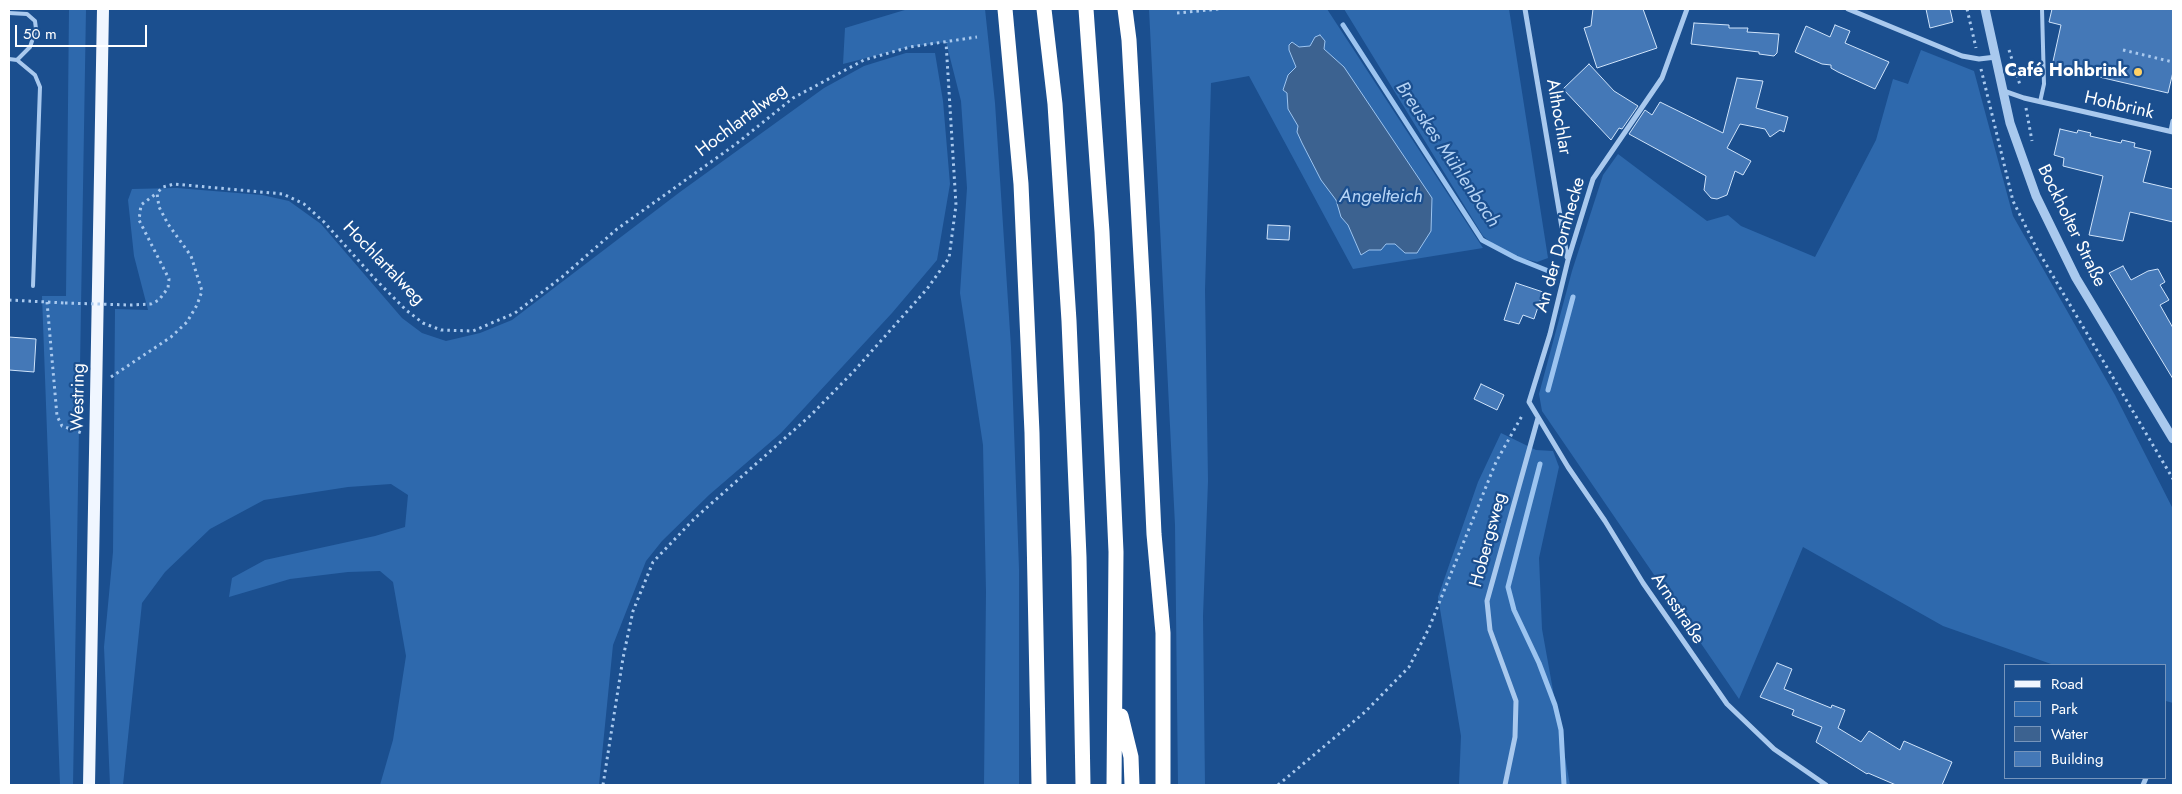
<!DOCTYPE html>
<meta charset="utf-8">
<style>
body{margin:0}
#map{position:relative;width:2182px;height:794px;overflow:hidden;background:#1b4f8f;font-family:Jost,sans-serif}
canvas{display:block}
.frame{position:absolute;inset:0;border:10px solid #fff;pointer-events:none}
.legend{position:absolute;left:2004px;top:664px;width:162px;height:115px;box-sizing:border-box;background:#1b4f8f;border:1px solid #7695bc;margin:0;padding:6px 9px;list-style:none;font-size:15px;color:#fff}
.legend li{display:flex;align-items:center;gap:10px;height:25px}
.legend b{width:25px;border:1px solid #7695bc}
.scale{position:absolute;left:15px;top:25px;width:132px;height:22px;box-sizing:border-box;border:2px solid #fff;border-top:0;padding-left:6px;font-size:15px;line-height:18px;white-space:nowrap;color:#fff;-webkit-text-stroke:4px #1b4f8f;paint-order:stroke}
</style>
<div id="map">
<canvas width="2182" height="794"></canvas>
<div class="frame"></div>
<ul class="legend">
<li><b style="height:6px;background:#f0f6ff"></b>Road</li>
<li><b style="height:14px;background:#2e69ad"></b>Park</li>
<li><b style="height:14px;background:#3c6290"></b>Water</li>
<li><b style="height:14px;background:#4478b7"></b>Building</li>
</ul>
<div class="scale">50 m</div>
</div>
<script>
const ctx = document.querySelector('canvas').getContext('2d');
ctx.lineJoin = 'round';
function fill(path, color) {
  ctx.fillStyle = color;
  ctx.fill(path, 'evenodd');
}
function shape(rows) {
  const path = new Path2D();
  for (const r of rows) {
    path.moveTo(r[0], r[1]);
    for (let i = 2; i < r.length; i += 2) path.lineTo(r[i], r[i + 1]);
  }
  return path;
}
function stroke(path, color, width, dash) {
  ctx.strokeStyle = color;
  ctx.lineWidth = width;
  ctx.lineCap = dash ? 'butt' : 'round';
  ctx.setLineDash(dash || []);
  ctx.stroke(path);
}
function label(font, color, halo, rows, align = 'center') {
  ctx.font = font + ' Jost,sans-serif';
  ctx.lineWidth = 4.5;
  ctx.setLineDash([]);
  ctx.textBaseline = 'middle';
  ctx.strokeStyle = halo;
  ctx.fillStyle = color;
  for (const [text, x, y, turn = 0] of rows) {
    ctx.save();
    ctx.translate(x, y);
    ctx.rotate((+turn || 0) * Math.PI / 180);
    ctx.textAlign = isNaN(turn) ? turn : align;
    if (halo) ctx.strokeText(text, 0, 0);
    ctx.fillText(text, 0, 0);
    ctx.restore();
  }
}
fill(shape([
 [69,9,86,9,73,785,60,785,42,296,66,296],
 [908,9,985,9,995,103,1011,347,1019,569,1019,785,984,785,986,592,983,445,960,293,967,188,961,101,946,42,910,47,843,64,845,28],
 [1149,9,1327,9,1483,248,1353,269,1249,76,1211,83,1205,290,1208,481,1203,616,1205,785,1178,785,1175,525],
 [1344,9,1509,9,1548,258,1537,262,1521,258,1498,248,1483,236],
 [1921,50,1974,71,2013,216,2115,395,2173,509,2173,703,2166,701,2166,665,2054,665,1943,626,1803,547,1739,699,1542,411,1539,394,1572,271,1603,175,1618,154,1707,221,1728,215,1741,226,1815,257,1876,140,1893,79,1908,84],
 [906,53,935,53,943,101,950,184,937,260,892,313,781,433,709,495,662,541,646,561,613,645,599,785,380,785,393,740,406,656,393,582,380,571,348,572,290,579,229,597,232,578,265,560,375,536,405,527,408,495,391,484,348,487,264,500,210,529,165,572,142,603,123,785,110,785,104,647,113,552,115,309,148,310,134,256,128,200,132,189,177,188,262,195,289,201,321,224,402,318,422,333,446,341,480,333,512,320,680,192,824,88,864,66],
 [1501,433,1536,450,1553,451,1559,467,1539,558,1542,629,1570,785,1459,785,1461,736,1438,597,1478,482]
]), '#2e69ad');
const water = shape([
 [1320,35,1325,41,1324,49,1344,67,1432,198,1431,231,1417,253,1405,253,1395,244,1386,244,1381,250,1369,250,1361,255,1348,225,1341,217,1336,200,1321,180,1302,143,1297,132,1298,126,1288,109,1287,93,1283,90,1288,75,1296,67,1289,50,1289,45,1292,42,1299,47,1310,46,1315,37,1320,35]
]);
fill(water, '#3c6290');
stroke(water, '#9cc4f0', 1);
stroke(shape([
 [1343,25,1482,240,1516,258,1551,272],
 [1548,390,1573,297],
 [1540,464,1508,587,1514,610,1539,663,1555,705,1561,730,1564,785]
]), '#9cc4f0', 5);
const building = shape([
 [1593,9,1643,9,1657,48,1597,68,1584,28,1591,26,1593,9],
 [1926,9,1950,9,1953,22,1930,28,1926,9],
 [2052,9,2173,9,2173,72,2168,93,2052,66,2061,25,2049,22,2052,9],
 [1694,23,1729,25,1729,28,1748,28,1747,32,1779,34,1777,53,1774,56,1759,54,1759,52,1691,44,1694,23],
 [1835,25,1850,31,1845,43,1889,62,1875,89,1838,72,1831,68,1831,65,1822,64,1795,52,1806,26,1830,37,1835,25],
 [1589,64,1614,91,1638,106,1622,129,1619,128,1611,140,1563,89,1589,64],
 [1737,78,1763,81,1756,108,1788,117,1784,132,1780,130,1770,137,1765,129,1740,124,1727,148,1751,161,1743,175,1735,171,1727,195,1717,199,1711,198,1704,190,1706,176,1629,134,1645,110,1652,115,1660,102,1723,133,1737,78],
 [2060,129,2077,133,2078,130,2091,133,2090,136,2121,143,2122,140,2135,143,2134,147,2151,151,2143,182,2173,189,2173,222,2130,212,2123,241,2089,235,2103,176,2063,166,2064,158,2054,155,2060,129],
 [1268,225,1290,226,1289,240,1267,239,1268,225],
 [2123,266,2131,280,2148,271,2158,269,2165,282,2160,285,2169,300,2160,305,2173,328,2173,379,2109,273,2123,266],
 [1516,283,1543,292,1534,319,1523,315,1519,324,1504,320,1516,283],
 [9,337,36,339,34,372,9,370,9,337],
 [1481,384,1504,395,1497,410,1474,399,1481,384],
 [1777,663,1792,669,1784,689,1831,708,1832,705,1845,710,1838,728,1861,742,1869,731,1900,750,1904,741,1952,762,1942,785,1896,785,1868,773,1867,774,1816,742,1822,727,1792,715,1794,710,1760,697,1777,663]
]);
fill(building, '#4478b7');
stroke(building, '#cfe3fa', 1);
stroke(shape([
 [1967,9,1976,48],
 [1177,13,1219,9],
 [2009,50,2020,85],
 [2123,50,2173,62],
 [1981,69,2013,201,2037,249,2173,479],
 [2026,108,2032,141],
 [9,300,65,303],
 [47,302,57,416,62,426,82,433],
 [130,305,151,304,159,300,168,288,169,279,139,220,141,205,157,193],
 [111,377,171,337,187,322,197,305,202,291,191,256,168,224,159,207,157,193,163,187,174,184,283,194,304,204,324,222,376,280,406,310,423,323,441,330,473,331,515,313,562,277,617,229,736,144,793,98,864,60,910,47,977,37],
 [603,785,623,658,633,611,653,562,695,518,811,415,854,371,927,289,949,258,956,205,946,42],
 [1278,785,1365,712,1409,667,1429,628,1496,462,1523,414]
]), '#a9c9ee', 3, [2.5, 4]);
stroke(shape([
 [9,13,27,14,35,21,36,29,30,47,17,60,9,59],
 [17,60,35,75,40,87,33,286],
 [2040,102,2044,84,2042,9]
]), '#a9c9ee', 4);
stroke(shape([
 [1525,9,1567,257],
 [1687,9,1662,78,1593,179,1568,260,1550,334,1529,402,1568,467,1605,521,1643,583,1727,704,1774,749,1826,785],
 [1848,9,1962,56,1979,59,1996,57],
 [2004,91,2024,98,2173,132],
 [2171,131,2173,121],
 [1505,785,1515,737,1516,701,1490,630,1487,601,1538,418],
 [2143,785,2146,778]
]), '#a9c9ee', 5);
stroke(shape([
 [1985,9,2010,123,2036,196,2076,278,2173,439]
]), '#a9c9ee', 9);
stroke(shape([
 [89,785,103,9]
]), '#f0f6ff', 12);
stroke(shape([
 [1005,9,1021,184,1032,433,1039,785],
 [1044,9,1055,104,1069,321,1079,557,1083,785],
 [1086,9,1102,232,1116,552,1114,785],
 [1125,9,1129,40,1144,312,1154,534,1163,633,1163,785],
 [1121,716,1131,757,1132,785]
]), '#fff', 15);
stroke(shape([
 [65,303,130,305]
]), '#a9c9ee', 3, [2.5, 4]);
for (const [x, y, r, color] of [
 [2138,72,5,"#ffd166"]
]) {
  const dot = new Path2D();
  dot.arc(x, y, r, 0, 2 * Math.PI);
  ctx.fillStyle = color;
  ctx.fill(dot);
  stroke(dot, '#1b4f8f', 2);
}
label('bold 18px', '#fff', '#1b4f8f', [
 ["Café Hohbrink",2128,72]
], 'right');
label('18px', '#fff', '#1b4f8f', [
 ["Hohbrink",2119,106,13],
 ["Althochlar",1558,117,80],
 ["Hochlartalweg",742,121,-37],
 ["Bockholter Straße",2071,226,64],
 ["An der Dornhecke",1561,245,-74],
 ["Hochlartalweg",383,264,46],
 ["Westring",79,397,-89],
 ["Hobergsweg",1489,540,-75],
 ["Arnsstraße",1677,609,56]
]);
label('italic 19px', '#b5d3f5', '#1b4f8f', [
 ["Breuskes Mühlenbach",1447,155,56],
 ["Angelteich",1381,197]
]);
</script>
